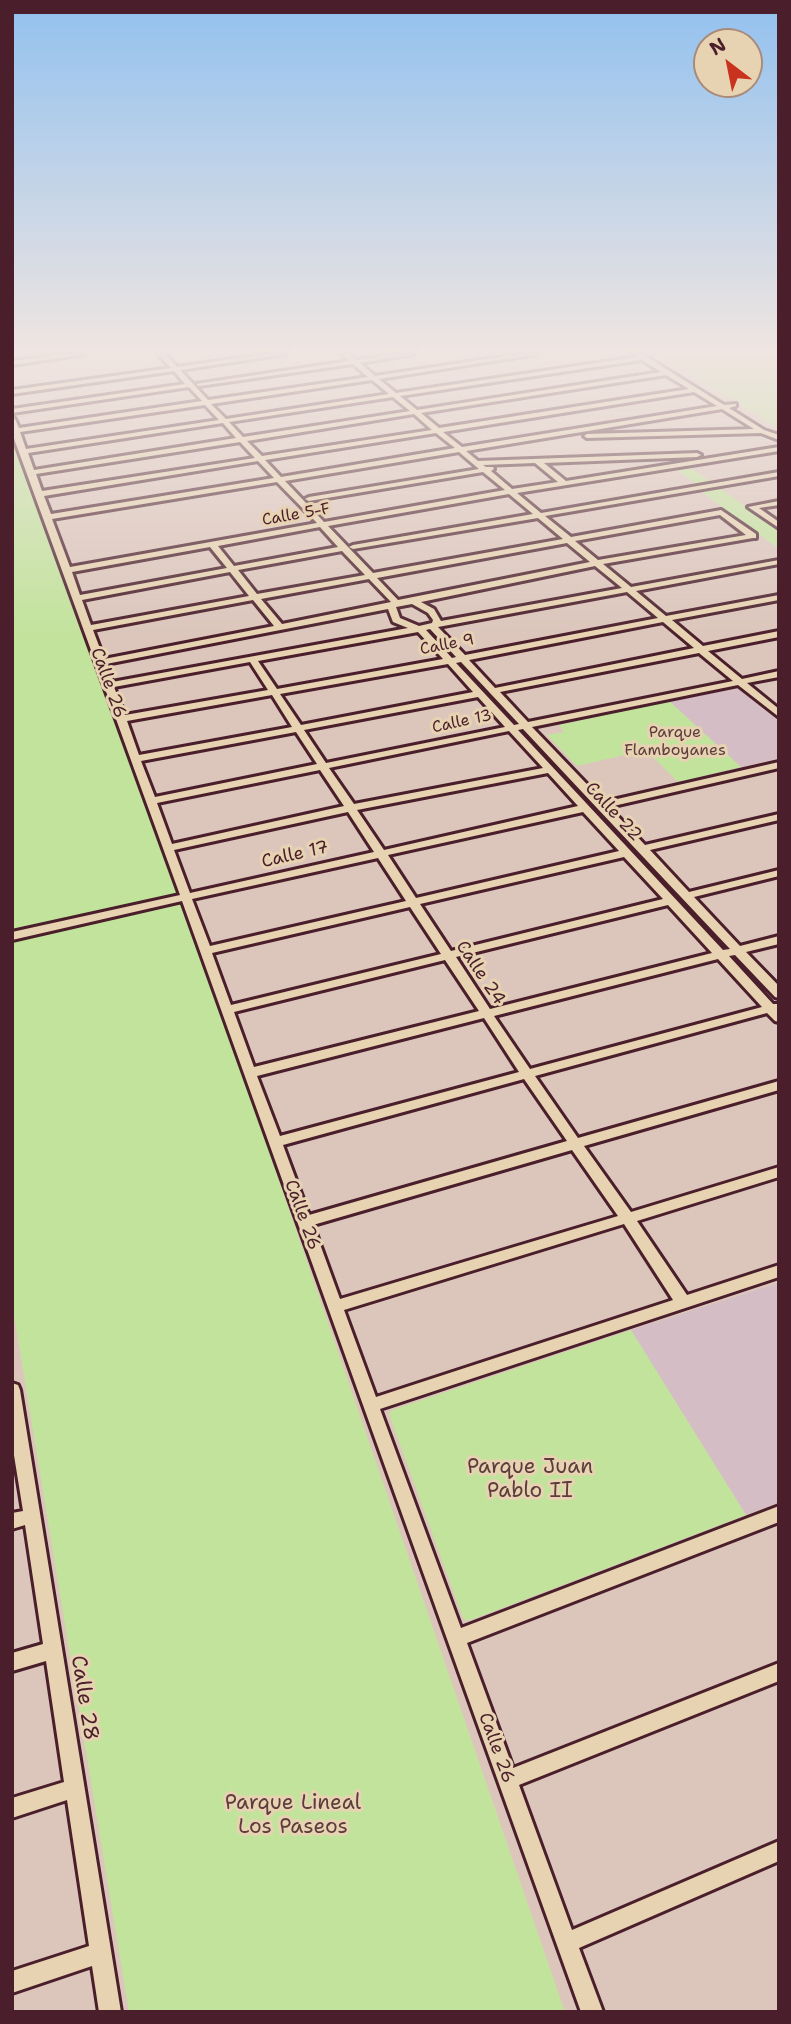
<!DOCTYPE html>
<style>
body{margin:0}
#map{position:relative;width:791px;height:2024px;overflow:hidden;background:#dcc6bc;font-family:"Shantell Sans",sans-serif}
canvas{display:block}
.frame{position:absolute;inset:0;border:14px solid #4a1f2b;pointer-events:none}
.north{position:absolute;left:693px;top:28px;width:70px;height:70px;box-sizing:border-box;background:#e7d3b1;border:2px solid #a88b7b;border-radius:50%;rotate:328deg;font-size:19px;font-weight:700;line-height:28px;text-align:center;color:#4a1f2b}
.north::after{content:'';display:block;margin:auto;width:24px;height:32px;background:#c8321e;clip-path:polygon(50% 0,100% 100%,50% 72%,0 100%)}
</style>
<div id="map">
<canvas width="791" height="2024"></canvas>
<div class="frame"></div>
<div class="north">N</div>
</div>
<script>
const ctx = document.querySelector('canvas').getContext('2d');
ctx.lineJoin = 'round';
function fill(path, color) {
  ctx.fillStyle = color;
  ctx.fill(path, 'evenodd');
}
function shape(rows) {
  const path = new Path2D();
  for (const r of rows) {
    path.moveTo(r[0], r[1]);
    for (let i = 2; i < r.length; i += 2) path.lineTo(r[i], r[i + 1]);
  }
  return path;
}
function stroke(path, color, width, dash) {
  ctx.strokeStyle = color;
  ctx.lineWidth = width;
  ctx.lineCap = dash ? 'butt' : 'round';
  ctx.setLineDash(dash || []);
  ctx.stroke(path);
}
function label(font, color, halo, rows, align = 'center') {
  ctx.font = font + ' "Shantell Sans",sans-serif';
  ctx.lineWidth = 6;
  ctx.setLineDash([]);
  ctx.textBaseline = 'middle';
  ctx.strokeStyle = halo;
  ctx.fillStyle = color;
  for (const [text, x, y, turn = 0] of rows) {
    ctx.save();
    ctx.translate(x, y);
    ctx.rotate((+turn || 0) * Math.PI / 180);
    ctx.textAlign = isNaN(turn) ? turn : align;
    if (halo) ctx.strokeText(text, 0, 0);
    ctx.fillText(text, 0, 0);
    ctx.restore();
  }
}
fill(shape([
 [737,687,779,722,779,758,741,767,669,701],
 [779,1283,779,1502,746,1515,631,1330]
]), '#d4bdc4');
fill(shape([
 [657,354,779,354,779,429],
 [12,429,183,901,565,2012,129,2012,12,1303],
 [688,466,779,530,779,549,699,490,698,486,674,468],
 [669,701,741,767,678,782,646,750,577,766,547,735,564,732,559,725],
 [631,1330,746,1515,468,1621,463,1618,389,1414,392,1410]
]), '#c2e39c');
const minor = shape([
 [66,354,85,354,12,365,12,361,66,354],
 [158,354,165,354,177,367,268,354,286,354,180,370,208,400,368,377,353,364,199,386,196,384,349,361,342,354,349,354,356,360,396,354,414,354,360,363,375,376,520,354,537,354,379,379,396,393,637,357,634,354,642,354,724,405,736,404,736,406,729,408,764,430,779,435,779,440,761,433,587,438,584,436,587,434,754,429,722,409,466,451,478,461,697,453,701,455,697,457,544,463,566,481,779,447,779,451,517,493,541,513,779,472,779,476,545,516,571,537,721,510,756,534,756,538,753,538,603,564,631,587,779,560,779,564,636,591,666,616,779,595,779,600,672,620,703,646,779,631,779,637,708,651,742,679,779,671,779,677,747,683,779,709,779,717,738,685,532,727,604,802,779,762,779,768,609,807,645,845,779,814,779,820,650,850,689,892,779,870,779,876,694,897,740,946,779,936,779,944,746,952,779,986,779,998,775,997,735,955,729,956,773,1004,779,1004,779,1022,775,1021,767,1013,535,1076,578,1138,779,1081,779,1090,584,1146,631,1212,779,1167,779,1177,637,1221,687,1295,779,1265,779,1277,380,1409,461,1628,779,1506,779,1522,467,1643,513,1768,779,1663,779,1681,519,1785,572,1930,779,1841,779,1861,579,1948,603,2012,581,2012,182,901,12,940,12,932,180,895,12,433,12,417,15,419,19,428,202,401,189,387,12,413,12,409,185,384,174,371,12,394,12,390,171,368,158,354],
 [642,360,661,372,417,410,400,396,642,360],
 [666,375,689,389,439,428,421,413,666,375],
 [372,380,389,394,226,419,211,404,372,380],
 [694,392,717,406,462,447,443,432,694,392],
 [393,397,410,411,243,437,229,422,393,397],
 [205,405,219,420,26,449,20,432,205,405],
 [414,414,432,430,262,456,247,441,414,414],
 [223,423,236,438,34,470,28,453,223,423],
 [436,433,455,448,281,477,265,460,436,433],
 [240,442,255,458,42,491,36,474,240,442],
 [459,452,479,469,309,497,305,499,309,501,483,472,505,490,324,522,285,481,459,452],
 [258,461,274,478,51,514,44,496,258,461],
 [535,463,558,482,512,489,491,471,494,469,493,467,486,467,483,465,535,463],
 [277,482,317,523,70,567,52,519,277,482],
 [509,494,533,514,353,545,349,547,353,549,538,518,563,539,373,573,328,526,509,494],
 [720,515,746,535,598,560,575,541,720,515],
 [320,527,338,547,234,566,218,546,320,527],
 [567,543,590,562,398,600,377,578,567,543],
 [210,547,227,568,80,595,72,572,210,547],
 [342,551,365,575,257,594,238,570,342,551],
 [595,566,622,588,441,621,434,609,421,602,595,566],
 [230,572,249,596,91,625,82,600,230,572],
 [369,579,391,602,282,624,261,599,369,579],
 [627,592,658,618,465,655,438,627,627,592],
 [253,600,274,626,104,659,93,630,253,600],
 [412,604,428,613,433,620,432,623,419,626,400,618,396,607,412,604],
 [388,609,393,622,408,628,112,682,106,664,388,609],
 [663,622,694,648,495,688,469,660,663,622],
 [430,629,456,657,452,658,426,630,430,629],
 [418,632,443,659,277,689,258,661,418,632],
 [699,653,733,681,528,722,500,692,699,653],
 [250,662,268,690,125,715,114,687,250,662],
 [461,662,519,724,514,725,456,663,461,662],
 [448,664,473,692,301,725,280,694,448,664],
 [272,695,292,727,139,755,127,721,272,695],
 [478,697,505,727,326,763,304,730,478,697],
 [523,729,597,808,730,949,723,950,518,730,523,729],
 [509,731,543,768,354,804,329,768,509,731],
 [296,732,317,764,155,797,141,761,296,732],
 [320,770,344,806,172,844,157,803,320,770],
 [548,773,578,806,384,850,357,810,548,773],
 [348,812,374,852,190,893,174,850,348,812],
 [583,812,619,851,416,898,388,855,583,812],
 [624,857,663,899,451,951,420,904,624,857],
 [378,858,406,901,210,946,192,899,378,858],
 [668,905,712,953,490,1009,456,957,668,905],
 [410,907,441,954,231,1005,212,953,410,907],
 [718,959,762,1007,530,1069,494,1016,718,959],
 [445,960,479,1011,254,1067,234,1012,445,960],
 [484,1018,519,1072,280,1136,257,1076,484,1018],
 [524,1079,567,1141,309,1215,283,1145,524,1079],
 [572,1150,618,1216,340,1299,313,1225,572,1150],
 [624,1224,673,1300,376,1397,344,1310,624,1224],
 [779,501,779,505,759,508,779,522,779,528,748,507,779,501],
 [12,1383,18,1385,20,1390,121,2012,99,2012,92,1966,12,1993,12,1971,89,1946,67,1800,12,1818,12,1798,64,1782,46,1661,12,1671,12,1653,43,1644,25,1525,12,1529,12,1513,23,1511,12,1443,12,1383]
]);
stroke(minor, '#4a1f2b', 6);
fill(minor, '#e7d3b1');
const sky = ctx.createLinearGradient(0, 0, 0, 638);
sky.addColorStop(0, '#92c1ef');
sky.addColorStop(0.55, '#efe5e1');
sky.addColorStop(1, '#efe5e100');
ctx.fillStyle = sky;
ctx.fillRect(0, 0, 791, 638);
label('16px', '#4a1f2b', '#e7d3b1', [
 ["Calle 5-F",296,515,-10],
 ["Calle 9",447,645,-11],
 ["Calle 13",462,722,-12]
]);
label('16px', '#5c3c3c', '#e7d3b1', [
 ["Parque",675,733],
 ["Flamboyanes",675,751]
]);
label('18px', '#4a1f2b', '#e7d3b1', [
 ["Calle 26",108,683,70],
 ["Calle 22",613,812,47],
 ["Calle 17",295,855,-13],
 ["Calle 24",480,973,56],
 ["Calle 26",302,1215,70],
 ["Calle 26",496,1748,70]
]);
label('21px', '#5c3c3c', '#e7d3b1', [
 ["Parque Juan",530,1468],
 ["Pablo II",530,1492],
 ["Parque Lineal",293,1804],
 ["Los Paseos",293,1828]
]);
label('21px', '#4a1f2b', '#e7d3b1', [
 ["Calle 28",84,1698,81]
]);
</script>
